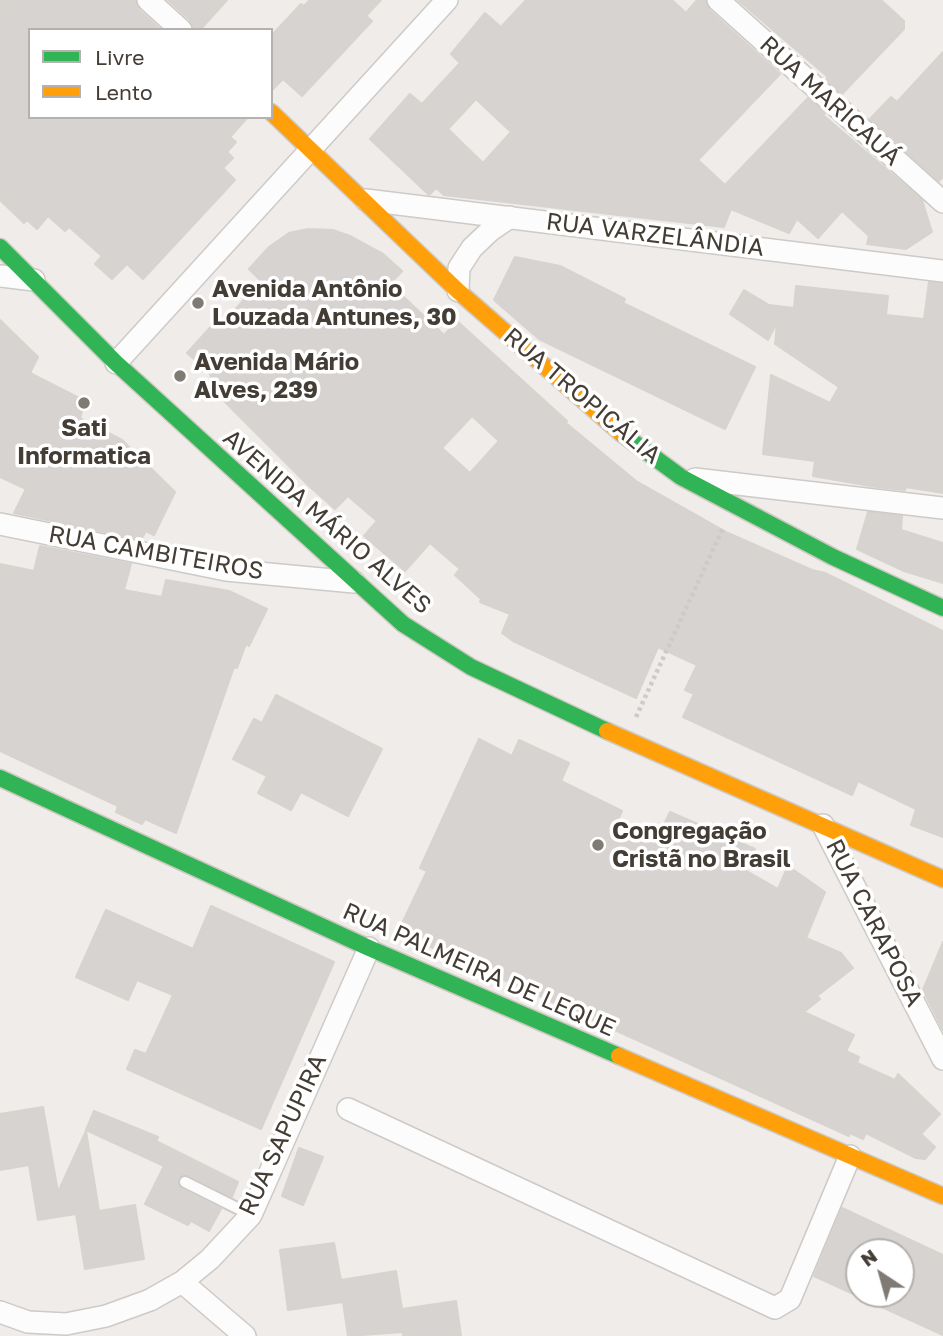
<!DOCTYPE html>
<meta charset="utf-8">
<style>
body{margin:0}
#map{position:relative;width:943px;height:1336px;overflow:hidden;background:#efece9;font-family:"Golos Text",sans-serif}
canvas{display:block}
.legend{position:absolute;left:28px;top:28px;width:245px;height:91px;box-sizing:border-box;background:#fff;border:2px solid #b4b1ae;margin:0;padding:9px 12px;list-style:none;font-size:21px;color:#443d35}
.legend li{display:flex;align-items:center;gap:14px;height:35px}
.legend b{width:35px;border:2px solid #b4b1ae}
.north{position:absolute;left:845px;top:1238px;width:70px;height:70px;box-sizing:border-box;background:#fff;border:2px solid #b4b1ae;border-radius:50%;rotate:324deg;font-size:19px;font-weight:700;line-height:28px;text-align:center;color:#443d35}
.north::after{content:'';display:block;margin:auto;width:24px;height:32px;background:#807a74;clip-path:polygon(50% 0,100% 100%,50% 72%,0 100%)}
</style>
<div id="map">
<canvas width="943" height="1336"></canvas>
<ul class="legend">
<li><b style="height:9px;background:#30b455"></b>Livre</li>
<li><b style="height:9px;background:#ff9f0a"></b>Lento</li>
</ul>
<div class="north">N</div>
</div>
<script>
const ctx = document.querySelector('canvas').getContext('2d');
ctx.lineJoin = 'round';
function fill(path, color) {
  ctx.fillStyle = color;
  ctx.fill(path, 'evenodd');
}
function shape(rows) {
  const path = new Path2D();
  for (const r of rows) {
    path.moveTo(r[0], r[1]);
    for (let i = 2; i < r.length; i += 2) path.lineTo(r[i], r[i + 1]);
  }
  return path;
}
function stroke(path, color, width, dash) {
  ctx.strokeStyle = color;
  ctx.lineWidth = width;
  ctx.lineCap = dash ? 'butt' : 'round';
  ctx.setLineDash(dash || []);
  ctx.stroke(path);
}
function label(font, color, halo, rows, align = 'center') {
  ctx.font = font + ' "Golos Text",sans-serif';
  ctx.lineWidth = 7;
  ctx.setLineDash([]);
  ctx.textBaseline = 'middle';
  ctx.strokeStyle = halo;
  ctx.fillStyle = color;
  for (const [text, x, y, turn = 0] of rows) {
    ctx.save();
    ctx.translate(x, y);
    ctx.rotate((+turn || 0) * Math.PI / 180);
    ctx.textAlign = isNaN(turn) ? turn : align;
    if (halo) ctx.strokeText(text, 0, 0);
    ctx.fillText(text, 0, 0);
    ctx.restore();
  }
}
const building = shape([
 [0,0,135,0,139,10,161,30,30,30,30,117,248,117,230,137,236,142,227,152,233,158,223,168,235,180,143,279,127,264,112,279,95,264,102,256,69,227,65,231,48,216,37,229,27,220,24,223,0,200,0,0],
 [168,0,227,0,200,30,194,30,190,20,168,0],
 [310,0,381,0,366,16,372,21,302,96,283,79,271,91,271,36,301,4,304,6,310,0],
 [526,0,672,0,686,13,697,0,705,0,709,10,780,74,698,160,725,185,808,98,825,113,823,115,922,200,932,232,906,249,867,244,869,236,842,211,818,238,797,219,789,233,731,209,724,227,444,195,436,188,429,195,370,139,410,94,422,104,460,63,451,54,485,13,501,27,526,0],
 [476,99,511,132,483,163,448,129,476,99],
 [738,0,881,0,904,21,904,29,842,94,826,80,828,77,738,0],
 [943,52,943,177,939,181,870,119,891,97,897,102,943,52],
 [308,229,333,230,350,236,383,254,402,271,390,284,444,335,457,321,567,421,566,423,636,481,728,533,812,570,825,573,943,631,943,837,911,825,916,809,858,781,852,795,683,717,694,694,685,690,697,665,658,647,636,698,513,641,502,633,510,614,480,602,481,599,455,575,460,569,430,543,405,571,364,536,377,521,348,496,335,509,309,486,220,397,209,372,187,353,216,321,220,326,261,281,249,269,269,247,289,233,308,229],
 [472,416,499,441,470,473,442,448,472,416],
 [515,257,560,266,625,299,623,303,755,367,725,429,539,339,494,300,515,257],
 [929,282,943,284,943,493,906,487,905,490,876,487,813,476,815,461,763,454,771,375,830,403,839,387,775,344,777,322,768,340,730,314,744,290,769,305,794,308,796,286,888,296,886,315,924,319,929,282],
 [0,320,38,357,30,373,85,401,80,418,122,440,175,492,154,535,146,531,142,538,138,539,14,513,26,489,0,477,0,320],
 [868,512,902,516,901,530,943,543,943,583,904,571,857,549,868,512],
 [40,546,131,564,124,590,162,597,166,580,229,591,267,609,249,646,246,644,237,668,234,667,176,833,145,819,142,824,116,812,118,806,0,751,0,564,34,571,40,546],
 [276,695,382,749,348,816,301,792,291,810,258,793,267,776,233,759,254,719,262,723,276,695],
 [479,739,512,756,519,740,569,763,561,781,622,811,618,820,658,837,670,812,755,849,745,870,778,889,788,866,825,892,806,938,841,953,853,968,817,996,820,999,804,1012,854,1035,846,1051,859,1057,857,1063,895,1080,898,1074,940,1114,921,1134,935,1147,925,1159,916,1158,866,1133,863,1139,850,1133,849,1136,398,932,427,871,420,868,479,739],
 [211,906,334,962,261,1129,127,1069,135,1050,146,1054,173,995,137,980,128,1000,76,977,106,910,193,949,211,906],
 [943,942,943,1030,923,990,943,942],
 [43,1107,58,1192,86,1131,99,1211,135,1205,144,1259,85,1269,76,1214,38,1220,29,1165,0,1170,0,1114,43,1107],
 [94,1111,158,1137,156,1141,238,1182,232,1197,189,1175,178,1178,181,1189,221,1209,209,1231,191,1221,188,1225,145,1204,164,1166,86,1130,94,1111],
 [299,1148,323,1157,303,1205,282,1196,299,1148],
 [842,1208,943,1255,943,1335,814,1276,842,1208],
 [859,1252,901,1252,901,1294,859,1294,859,1252],
 [334,1243,341,1280,396,1271,402,1309,456,1301,461,1336,403,1336,403,1332,348,1336,343,1302,288,1310,280,1250,334,1243]
]);
fill(building, '#d7d3d0');
stroke(building, '#d7d3cf', 2);
const lane = shape([
 [185,1182,251,1215]
]);
const street = shape([
 [148,0,181,30],
 [718,0,943,202],
 [366,200,943,271],
 [0,276,34,280],
 [458,291,459,268,472,248,491,230,510,217],
 [116,363,447,0],
 [695,479,943,508],
 [0,524,226,570,354,582],
 [823,825,943,1059],
 [348,1109,775,1308,790,1299,850,1156],
 [182,1282,245,1336],
 [0,1312,28,1322,66,1324,106,1316,150,1300,182,1282,210,1259,251,1215,369,948]
]);
const fast = shape([
 [0,247,116,363,403,624,471,667,607,731],
 [621,433,681,477,833,557,943,608],
 [0,778,369,948,619,1056]
]);
const slow = shape([
 [271,112,458,291,621,433],
 [607,731,943,879],
 [619,1056,943,1196]
]);
stroke(lane, '#cdcac7', 14);
stroke(street, '#cdcac7', 24);
stroke(fast, '#cec8c0', 19);
stroke(slow, '#cec8c0', 19);
stroke(shape([
 [636,717,723,528]
]), '#cdcac7', 4.5, [3.5, 3.5]);
stroke(lane, '#fdfcfc', 10);
stroke(street, '#fdfcfc', 21);
stroke(fast, '#30b455', 16);
stroke(slow, '#ff9f0a', 16);
for (const [x, y, r, color] of [
 [198,303,7,"#807a74"],
 [180,376,7,"#807a74"],
 [84,403,7,"#807a74"],
 [598,845,7,"#807a74"]
]) {
  const dot = new Path2D();
  dot.arc(x, y, r, 0, 2 * Math.PI);
  ctx.fillStyle = color;
  ctx.fill(dot);
  stroke(dot, '#fff', 2.5);
}
label('24px', '#443d35', '#fff', [
 ["RUA MARICAUÁ",830,101,42],
 ["RUA VARZELÂNDIA",655,235,7],
 ["RUA TROPICÁLIA",582,396,40],
 ["AVENIDA MÁRIO ALVES",327,522,41],
 ["RUA CAMBITEIROS",156,553,10],
 ["RUA CARAPOSA",874,923,63],
 ["RUA PALMEIRA DE LEQUE",479,970,24],
 ["RUA SAPUPIRA",283,1135,-65]
]);
label('bold 24px', '#443d35', '#fff', [
 ["Avenida Antônio",212,289],
 ["Louzada Antunes, 30",212,317],
 ["Avenida Mário",194,362],
 ["Alves, 239",194,390],
 ["Sati",84,428,"center"],
 ["Informatica",84,456,"center"],
 ["Congregação",612,831],
 ["Cristã no Brasil",612,859]
], 'left');
</script>
